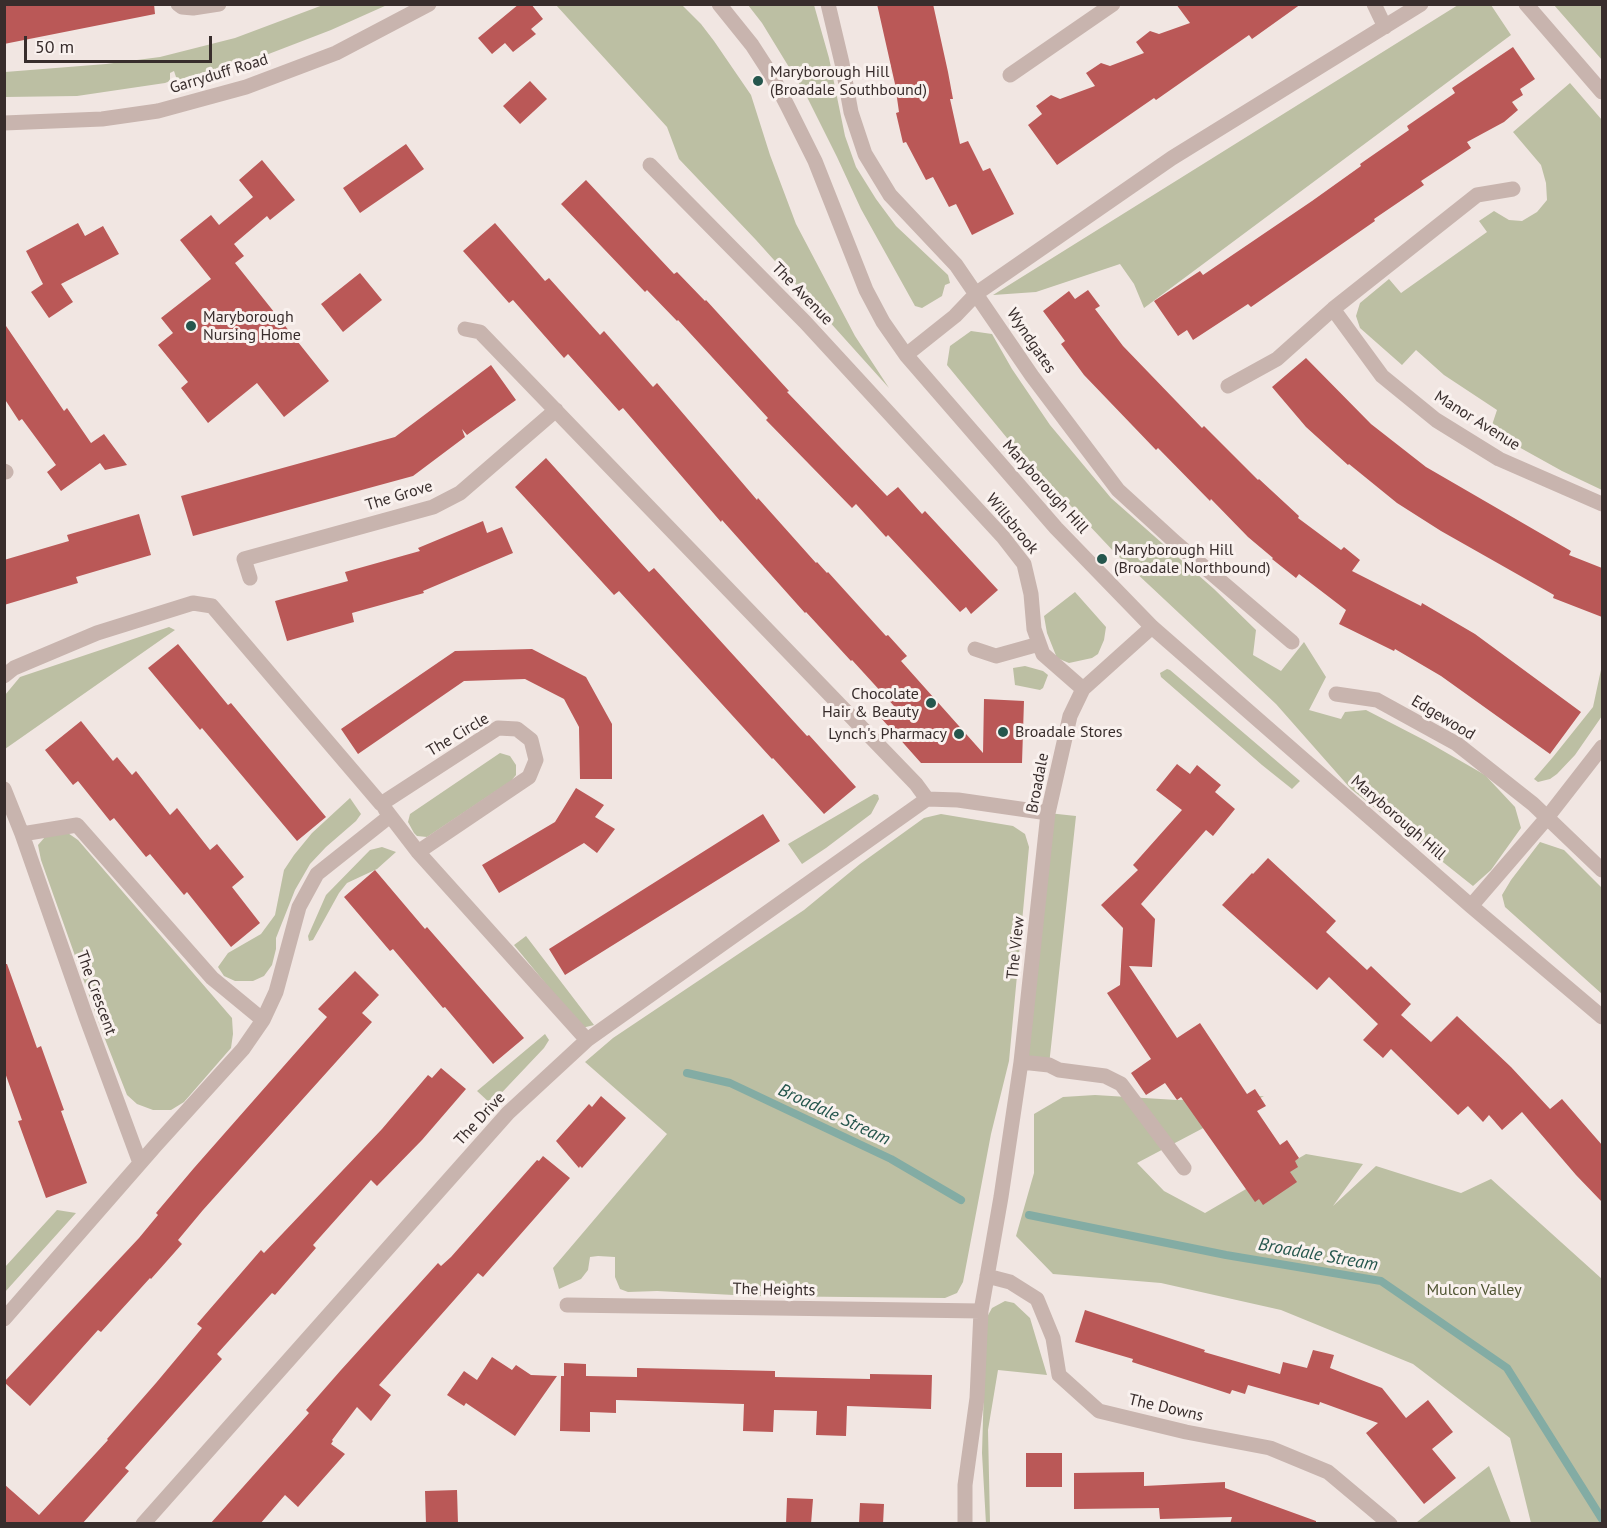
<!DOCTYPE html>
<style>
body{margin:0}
#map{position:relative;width:1607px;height:1528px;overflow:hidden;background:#f1e6e2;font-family:"PT Sans",sans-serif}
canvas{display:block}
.frame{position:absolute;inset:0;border:6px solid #382d2c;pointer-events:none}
.scale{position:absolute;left:24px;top:36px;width:188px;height:27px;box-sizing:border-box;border:3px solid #382d2c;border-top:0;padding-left:8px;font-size:18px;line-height:21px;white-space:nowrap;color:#382d2c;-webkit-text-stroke:4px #f9f1ee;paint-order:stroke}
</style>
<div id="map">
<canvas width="1607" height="1528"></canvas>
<div class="frame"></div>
<div class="scale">50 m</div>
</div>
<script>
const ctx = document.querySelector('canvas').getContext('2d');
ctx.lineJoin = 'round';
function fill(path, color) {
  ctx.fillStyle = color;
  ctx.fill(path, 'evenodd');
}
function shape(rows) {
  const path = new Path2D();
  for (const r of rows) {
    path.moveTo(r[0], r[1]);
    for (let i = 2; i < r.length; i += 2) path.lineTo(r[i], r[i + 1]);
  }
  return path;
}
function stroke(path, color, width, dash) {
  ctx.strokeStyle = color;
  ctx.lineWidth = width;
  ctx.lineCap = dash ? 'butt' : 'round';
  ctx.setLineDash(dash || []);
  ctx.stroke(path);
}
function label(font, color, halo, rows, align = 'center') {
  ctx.font = font + ' "PT Sans",sans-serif';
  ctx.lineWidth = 6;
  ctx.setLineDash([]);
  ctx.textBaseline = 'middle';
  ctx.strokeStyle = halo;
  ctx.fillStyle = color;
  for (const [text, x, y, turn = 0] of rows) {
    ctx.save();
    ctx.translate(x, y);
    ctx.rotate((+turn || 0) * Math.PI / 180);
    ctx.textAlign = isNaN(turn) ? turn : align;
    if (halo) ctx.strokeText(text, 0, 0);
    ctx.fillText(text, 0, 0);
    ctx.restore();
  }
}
fill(shape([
 [323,5,387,5,331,30,266,55,177,80,174,71,170,73,170,81,165,83,77,96,5,97,5,72,106,64,160,57,235,38],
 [556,5,682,5,701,24,714,41,751,95,770,155,796,224,855,336,889,388,756,240,679,159,667,127],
 [748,5,814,5,829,58,845,136,856,167,876,199,896,226,948,275,950,283,945,285,942,296,922,308,915,306,861,209,837,157,806,95,762,23],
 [1458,5,1491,5,1511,35,1144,308,1134,284,1120,264,1036,292,993,295],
 [1554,5,1602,5,1602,60],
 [1570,83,1602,120,1602,490,1562,471,1490,431,1497,410,1444,375,1416,350,1402,365,1360,328,1356,316,1360,303,1389,279,1401,293,1487,232,1479,221,1494,211,1509,220,1522,221,1537,212,1547,200,1546,183,1541,165,1513,132],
 [971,331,992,334,1012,369,1050,425,1111,498,1214,589,1256,630,1253,655,1281,671,1304,642,1326,677,1309,710,1341,719,1345,712,1366,710,1426,741,1485,775,1515,807,1521,828,1491,870,1473,886,1351,789,1276,704,1117,555,1007,438,947,365,950,346],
 [1075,592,1106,627,1104,640,1098,654,1092,658,1069,663,1057,658,1047,633,1044,616],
 [169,627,175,630,5,749,5,695,20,677],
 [1602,665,1602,716,1575,755,1557,774,1550,779,1538,782,1534,779,1553,757,1593,707],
 [1025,666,1043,671,1048,675,1043,688,1040,690,1015,685,1013,668],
 [1167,669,1170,670,1300,781,1292,789,1262,765,1161,677,1160,673],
 [500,753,510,756,516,765,516,775,511,781,427,837,417,836,414,833,408,822,410,814],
 [874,794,878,795,879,799,871,814,826,848,802,864,788,844],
 [350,798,361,814,356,821,326,847,310,864,295,890,276,938,276,949,272,965,264,976,253,981,235,981,224,976,218,967,228,953,261,934,275,915,284,870,294,855,312,833],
 [1048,813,1076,816,1049,1065,1021,1062],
 [941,814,1013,826,1025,834,1029,847,1009,1061,991,1134,963,1282,957,1293,945,1298,753,1296,657,1291,628,1292,620,1289,615,1277,615,1257,598,1256,590,1257,588,1270,581,1279,559,1289,553,1268,667,1134,585,1062,613,1038,804,910,860,864,924,818],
 [65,831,78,840,232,1018,233,1034,231,1048,184,1102,171,1110,153,1110,137,1104,127,1095,101,1029,41,860,38,845,45,837],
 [1540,842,1564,850,1602,888,1602,994,1505,907,1502,895,1511,880],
 [382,847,396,852,377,869,347,883,339,893,313,940,309,941,308,936,326,895,370,850],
 [526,936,594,1025,582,1028,514,945],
 [545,1034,549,1040,544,1048,491,1104,477,1091],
 [1095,1095,1177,1100,1264,1096,1137,1163,1164,1191,1205,1213,1306,1154,1363,1164,1333,1206,1376,1166,1461,1193,1491,1179,1602,1279,1602,1523,1531,1523,1510,1438,1413,1364,1281,1310,1161,1283,1053,1274,1016,1236,1034,1173,1034,1114,1063,1097],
 [57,1210,76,1213,5,1292,5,1267],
 [1005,1301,1014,1303,1030,1318,1047,1375,998,1370,988,1430,990,1523,986,1524,982,1453,986,1319,992,1308],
 [1489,1466,1511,1523,1418,1523,1417,1522]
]), '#bcbfa3');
stroke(shape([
 [687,1073,730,1083,891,1159,961,1200],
 [1029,1215,1226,1255,1381,1281,1507,1368,1602,1519]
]), '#83aca4', 8);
fill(shape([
 [4,4,154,4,155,14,4,44],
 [519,4,531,4,543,19,531,29,536,34,513,52,505,43,492,54,478,38],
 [877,4,933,4,948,72,953,99,950,99,960,144,968,141,983,171,990,168,1014,214,972,235,956,204,949,207,933,177,926,180,906,142,903,143,896,113,899,112,895,84],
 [1176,4,1301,4,1252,39,1249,35,1156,100,1154,98,1057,165,1028,125,1042,114,1036,106,1051,95,1060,99,1095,86,1086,73,1101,63,1110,66,1144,53,1136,42,1150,31,1159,34,1190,23],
 [1513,47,1535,79,1520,89,1523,95,1512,102,1518,110,1504,122,1467,142,1471,148,1421,181,1424,185,1374,219,1375,221,1251,307,1248,304,1193,340,1187,330,1178,336,1154,301,1200,271,1203,275,1312,201,1361,166,1360,164,1409,130,1407,126,1455,93,1452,88],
 [530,81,547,99,520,124,503,106],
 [406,144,424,169,360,213,343,188],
 [262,160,295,200,270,220,267,216,234,244,244,256,235,263,329,381,284,417,257,383,208,423,181,388,188,382,158,345,173,333,161,318,211,279,180,240,211,215,219,225,253,197,239,180],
 [586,180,674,274,677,272,705,301,706,300,789,391,787,392,887,496,898,487,922,514,925,511,998,590,971,614,966,607,960,612,888,535,886,537,856,504,852,508,766,420,768,418,678,320,677,321,647,290,645,292,561,204],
 [78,223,85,236,103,226,119,254,61,284,73,302,49,318,31,292,43,284,26,251],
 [495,223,545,281,549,278,600,335,604,331,653,387,657,383,757,500,758,498,816,563,817,562,827,573,828,572,886,636,888,635,907,656,901,661,983,753,984,699,1024,701,1022,763,921,763,881,718,894,706,852,660,851,661,806,612,805,613,722,520,721,522,623,408,619,411,568,354,564,358,513,300,509,303,463,251],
 [360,273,382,300,343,332,321,304],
 [1088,290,1100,306,1095,309,1123,346,1202,428,1204,426,1258,480,1259,479,1299,516,1298,518,1341,550,1344,547,1360,560,1352,571,1421,606,1422,603,1475,634,1581,712,1550,754,1441,676,1395,649,1394,651,1339,624,1346,610,1299,574,1296,578,1272,559,1273,558,1248,537,1211,499,1210,501,1158,448,1156,450,1084,375,1061,344,1065,341,1043,311,1069,291,1075,299],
 [4,323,64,411,67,408,91,443,104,434,127,465,105,470,100,463,61,491,47,472,56,465,22,419,19,421,4,398],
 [1306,358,1371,424,1426,467,1571,551,1569,555,1602,568,1602,617,1553,598,1554,595,1441,531,1397,503,1349,464,1348,465,1306,427,1272,387],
 [491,365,516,400,467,435,462,429,465,437,413,476,193,536,181,496,395,437],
 [546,458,649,572,654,568,807,736,809,735,856,787,824,814,773,758,772,759,619,591,614,595,515,487],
 [139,514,151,555,76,577,78,583,4,605,4,560,69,541,67,535],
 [483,521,487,533,502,527,513,553,423,591,424,593,352,613,354,622,287,641,275,601,348,581,345,572,420,551,418,548],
 [178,644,228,705,231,703,326,817,297,841,202,728,200,730,148,668],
 [532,649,586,677,612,724,612,779,580,779,579,727,564,699,525,679,464,681,358,754,341,729,455,651],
 [81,721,113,761,117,757,132,775,136,771,170,815,177,808,210,850,217,844,244,877,232,887,260,923,231,947,187,892,184,895,150,854,146,857,114,818,110,821,78,781,73,785,45,750],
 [1177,764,1190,774,1197,765,1221,785,1215,792,1235,809,1213,836,1206,830,1141,904,1155,919,1152,967,1129,966,1177,1038,1200,1023,1247,1094,1255,1089,1266,1106,1257,1111,1280,1145,1287,1140,1299,1158,1295,1161,1298,1167,1290,1172,1297,1182,1263,1205,1259,1199,1255,1202,1181,1097,1177,1100,1165,1083,1146,1095,1131,1073,1151,1059,1107,993,1120,985,1123,928,1101,905,1138,870,1133,865,1182,810,1156,790],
 [576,788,604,805,595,817,615,829,597,853,584,843,499,893,482,865,555,822],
 [763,814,780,841,565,975,549,949],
 [1268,858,1336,921,1326,932,1367,970,1371,966,1411,1004,1401,1015,1431,1042,1457,1016,1511,1067,1550,1109,1562,1099,1602,1145,1602,1202,1576,1175,1522,1112,1502,1130,1489,1115,1483,1122,1468,1106,1458,1115,1391,1049,1383,1058,1363,1040,1378,1024,1329,977,1317,990,1222,905,1252,873,1253,874],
 [375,870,425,929,427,927,524,1038,493,1064,445,1007,443,1008,393,949,390,951,344,897],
 [4,964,7,964,37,1048,41,1046,64,1110,61,1111,87,1183,46,1198,18,1121,22,1120,4,1070],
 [355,971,379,995,362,1013,372,1022,203,1210,178,1240,182,1244,151,1279,150,1278,101,1332,98,1330,30,1406,4,1382,139,1238,158,1215,156,1213,194,1168,327,1017,318,1009],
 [441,1068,466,1089,422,1140,377,1186,371,1180,313,1245,316,1248,275,1295,272,1293,217,1354,222,1359,125,1468,129,1471,82,1524,4,1524,4,1484,39,1515,108,1440,107,1439,156,1383,202,1328,197,1324,261,1250,264,1253,382,1129,428,1075,432,1078],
 [601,1096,626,1118,582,1168,580,1166,579,1168,556,1141,589,1104,592,1107],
 [543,1156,570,1178,483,1277,478,1273,379,1385,391,1395,371,1421,357,1407,332,1440,333,1441,331,1444,345,1454,298,1507,285,1495,260,1524,210,1524,309,1413,306,1410,341,1370,438,1263,441,1266,451,1257,537,1160,539,1161],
 [1085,1310,1205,1350,1204,1352,1280,1374,1283,1362,1307,1368,1313,1350,1334,1355,1330,1368,1382,1388,1406,1418,1428,1400,1453,1432,1432,1449,1456,1478,1424,1504,1366,1433,1378,1423,1320,1402,1319,1405,1248,1385,1245,1394,1232,1390,1230,1394,1132,1362,1133,1359,1075,1342],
 [492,1357,512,1370,516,1365,531,1375,557,1376,515,1436,466,1403,464,1406,447,1395,464,1371,477,1380],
 [564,1363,586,1364,586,1376,637,1377,637,1368,775,1371,775,1377,870,1379,870,1374,932,1375,931,1409,847,1406,846,1436,816,1435,817,1411,774,1410,773,1432,743,1431,744,1404,616,1400,616,1413,590,1412,590,1432,560,1431,561,1376,564,1376],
 [1026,1453,1062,1453,1062,1487,1026,1487],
 [1144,1472,1144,1486,1225,1482,1225,1488,1316,1521,1316,1524,1230,1524,1232,1517,1160,1519,1159,1508,1074,1509,1074,1473],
 [457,1490,458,1524,426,1524,425,1491],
 [787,1498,813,1499,811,1524,786,1524],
 [860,1503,884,1504,883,1524,859,1524]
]), '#ba5857');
stroke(shape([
 [178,4,182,7,193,8,219,4],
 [719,4,752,45,772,76,788,107,815,161,866,290,883,322,906,355,1056,528,1152,627,1471,906,1602,1017],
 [828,4,842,63,851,112,865,154,890,195,956,265,1032,376,1118,490,1176,543,1292,642],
 [1374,4,1385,27],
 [1526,4,1602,92],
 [1010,75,1113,4],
 [4,123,102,119,158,111,246,87,336,53,429,4],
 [650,165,805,322,1003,537,1024,564,1031,594,1034,629,1043,654,1083,689],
 [1333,309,1382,376,1436,420,1499,459,1602,504],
 [465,329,480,332,916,784,927,799],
 [906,355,955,316,977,293,1172,158,1421,4],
 [1228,386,1277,359,1333,309,1477,195,1513,189],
 [4,471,6,472],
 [250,578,244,559,433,507,460,493,556,410],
 [975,649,996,656,1039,644],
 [4,676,14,668,97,633,193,603,212,606,381,804,498,728,517,729,531,740,536,760,529,777,418,852,587,1040],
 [1336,694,1377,700,1457,744,1533,804,1602,870],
 [4,789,22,834,77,825,212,978,263,1020,243,1049,156,1145,4,1319],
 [385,809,418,852],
 [22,834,86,1017,140,1163],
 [1471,906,1546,819,1602,747],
 [263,1020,276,992,299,907,317,874,390,816],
 [1021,1062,1049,1065,1059,1070,1105,1076,1121,1084,1184,1168],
 [987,1276,1010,1282,1037,1299,1053,1338,1059,1375,1099,1411,1186,1432,1270,1448,1328,1472,1390,1524],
 [567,1305,981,1311],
 [143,1524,508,1113,587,1040,927,799,958,800,1048,813],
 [965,1524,965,1485,977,1398,981,1311,1001,1197,1021,1062,1048,813,1070,716,1083,689,1152,627]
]), '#c8b4ae', 15);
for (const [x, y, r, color] of [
 [758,81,6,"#25564d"],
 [191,326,6,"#25564d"],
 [1102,559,6,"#25564d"],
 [931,703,6,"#25564d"],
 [1003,732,6,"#25564d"],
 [959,734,6,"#25564d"]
]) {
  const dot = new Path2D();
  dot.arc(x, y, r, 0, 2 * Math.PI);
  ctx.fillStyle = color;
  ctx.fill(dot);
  stroke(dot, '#f9f1ee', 2);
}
label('16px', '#382d2c', '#f9f1ee', [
 ["Maryborough Hill",770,72],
 ["(Broadale Southbound)",770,90],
 ["Maryborough",203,317],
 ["Nursing Home",203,335],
 ["Maryborough Hill",1114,550],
 ["(Broadale Northbound)",1114,568],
 ["Chocolate",919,694,"right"],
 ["Hair & Beauty",919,712,"right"],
 ["Broadale Stores",1015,732],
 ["Lynch's Pharmacy",947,734,"right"]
], 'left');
label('16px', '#382d2c', '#f9f1ee', [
 ["Garryduff Road",219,74,-17],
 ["The Avenue",802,294,46],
 ["Wyndgates",1031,341,56],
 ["Manor Avenue",1477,421,32],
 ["Maryborough Hill",1045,487,48],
 ["The Grove",399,496,-17],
 ["Willsbrook",1012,524,51],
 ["Edgewood",1443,718,31],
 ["The Circle",458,735,-31],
 ["Broadale",1038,783,-79],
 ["Maryborough Hill",1398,818,41],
 ["The View",1016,948,-84],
 ["The Crescent",96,993,70],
 ["The Drive",480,1119,-47],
 ["The Heights",774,1290,1],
 ["The Downs",1166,1408,13]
]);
label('16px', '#4f5432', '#f9f1ee', [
 ["Mulcon Valley",1474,1290]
]);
label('italic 18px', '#25564d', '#f9f1ee', [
 ["Broadale Stream",834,1115,25],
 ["Broadale Stream",1318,1255,10]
]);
</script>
